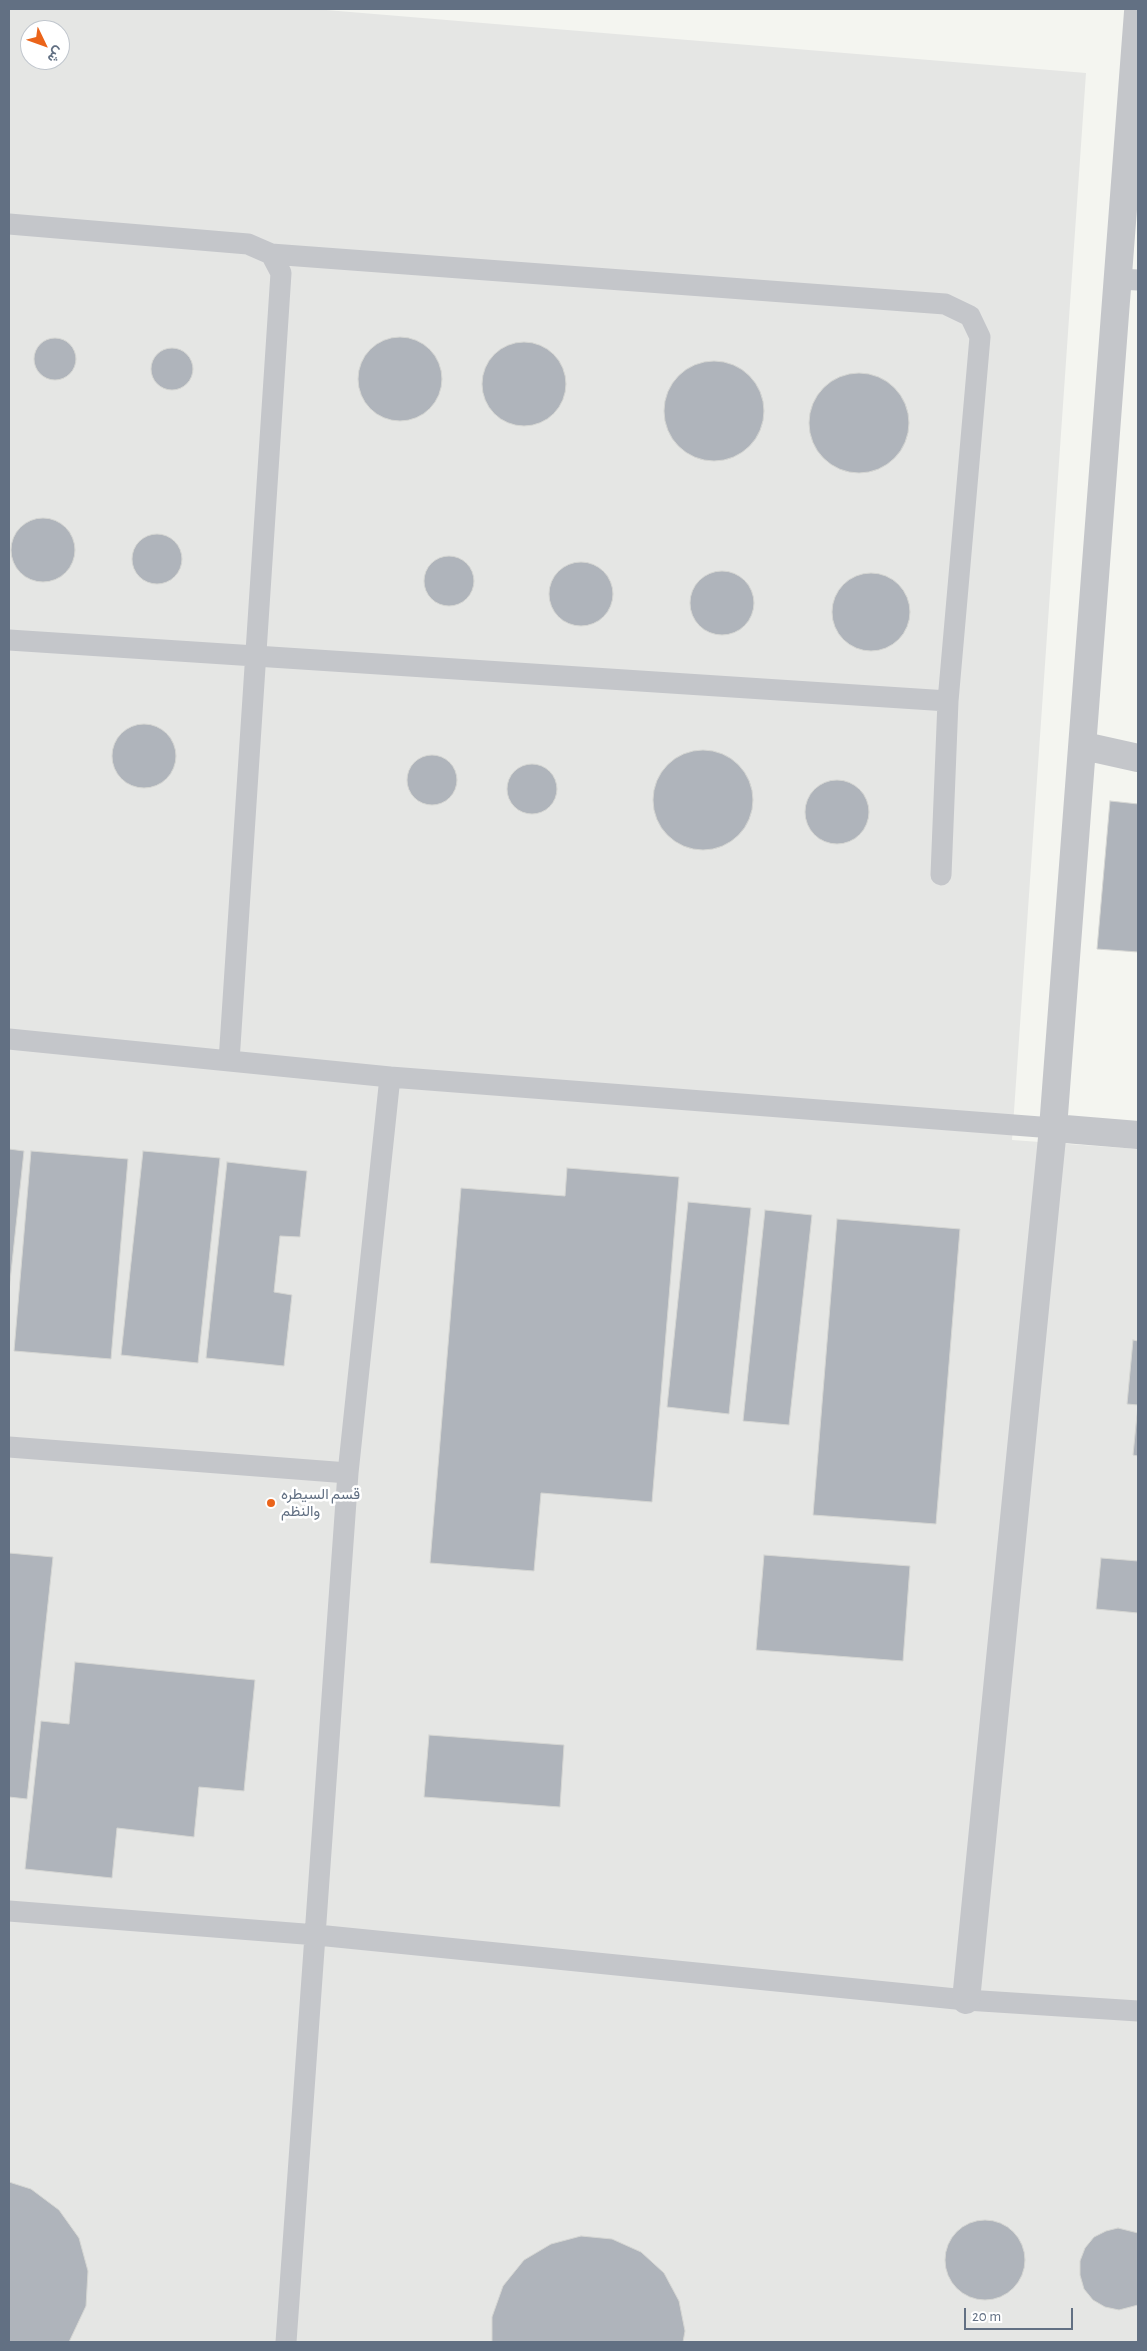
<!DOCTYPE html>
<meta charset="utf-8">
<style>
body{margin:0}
#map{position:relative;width:1147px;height:2351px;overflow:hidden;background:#f4f5f0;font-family:"Alegreya Sans",Vazirmatn,sans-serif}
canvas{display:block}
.frame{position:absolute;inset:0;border:10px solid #627083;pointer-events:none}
.north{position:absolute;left:20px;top:20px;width:50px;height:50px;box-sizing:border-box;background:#fff;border:1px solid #c0c6cd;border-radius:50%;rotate:132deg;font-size:14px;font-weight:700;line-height:20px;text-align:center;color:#627083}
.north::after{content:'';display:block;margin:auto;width:18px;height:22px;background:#eb641a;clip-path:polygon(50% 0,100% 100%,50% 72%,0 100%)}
.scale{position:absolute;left:964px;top:2308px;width:109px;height:22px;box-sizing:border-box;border:2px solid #627083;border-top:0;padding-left:6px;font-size:15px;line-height:18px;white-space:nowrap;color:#627083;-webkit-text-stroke:4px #fff;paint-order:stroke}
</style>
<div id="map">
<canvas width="1147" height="2351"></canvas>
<div class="frame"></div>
<div class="north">ش</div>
<div class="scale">20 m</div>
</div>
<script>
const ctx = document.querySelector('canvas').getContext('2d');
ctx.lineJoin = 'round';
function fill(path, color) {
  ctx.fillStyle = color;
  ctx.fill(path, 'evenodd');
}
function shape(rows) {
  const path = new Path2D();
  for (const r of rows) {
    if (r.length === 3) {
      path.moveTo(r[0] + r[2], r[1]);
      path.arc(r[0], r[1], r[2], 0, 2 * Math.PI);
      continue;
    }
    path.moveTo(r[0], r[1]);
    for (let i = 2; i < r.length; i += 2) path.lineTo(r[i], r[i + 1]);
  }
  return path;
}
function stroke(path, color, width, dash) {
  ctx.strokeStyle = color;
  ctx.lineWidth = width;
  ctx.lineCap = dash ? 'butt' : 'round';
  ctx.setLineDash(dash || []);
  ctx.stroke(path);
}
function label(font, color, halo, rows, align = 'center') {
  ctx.font = font + ' "Alegreya Sans",Vazirmatn,sans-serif';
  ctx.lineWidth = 5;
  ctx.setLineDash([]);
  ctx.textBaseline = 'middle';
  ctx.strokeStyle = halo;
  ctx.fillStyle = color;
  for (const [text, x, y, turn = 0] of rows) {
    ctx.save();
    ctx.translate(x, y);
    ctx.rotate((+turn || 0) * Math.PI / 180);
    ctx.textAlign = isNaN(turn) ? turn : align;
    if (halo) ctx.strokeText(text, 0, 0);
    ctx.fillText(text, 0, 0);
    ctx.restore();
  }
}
fill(shape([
 [9,9,314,9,1086,73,1012,1140,1138,1149,1138,2342,9,2342],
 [30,30,60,30,60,60,30,60]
]), '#e5e6e4');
const building = shape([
 [400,379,42],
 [55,359,21],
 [524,384,42],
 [172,369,21],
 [714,411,50],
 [859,423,50],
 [43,550,32],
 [157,559,25],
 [449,581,25],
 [581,594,32],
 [722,603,32],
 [871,612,39],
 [144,756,32],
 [703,800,50],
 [432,780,25],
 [532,789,25],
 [837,812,32],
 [1110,801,1138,804,1138,952,1097,949,1110,801],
 [9,1149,24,1151,9,1291,9,1149],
 [31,1151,128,1159,111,1359,14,1351,31,1151],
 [143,1151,220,1158,198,1363,121,1355,143,1151],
 [227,1162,307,1171,300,1237,280,1236,274,1292,292,1295,284,1366,206,1358,227,1162],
 [567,1168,679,1177,652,1502,541,1493,534,1571,430,1563,461,1188,565,1196,567,1168],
 [688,1202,751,1208,729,1414,667,1407,688,1202],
 [765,1210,812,1215,789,1425,743,1421,765,1210],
 [837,1219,960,1229,936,1524,813,1515,837,1219],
 [1133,1340,1138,1341,1138,1456,1133,1455,1138,1405,1127,1404,1133,1340],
 [9,1553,53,1557,27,1799,9,1797,9,1553],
 [764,1555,910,1566,903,1661,756,1650,764,1555],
 [1101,1558,1138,1561,1138,1613,1096,1609,1101,1558],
 [75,1662,255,1680,244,1791,199,1787,194,1837,117,1828,112,1878,25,1869,41,1721,69,1724,75,1662],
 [429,1735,564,1745,560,1807,424,1797,429,1735],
 [9,2182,31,2189,59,2210,79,2238,88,2271,86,2306,69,2342,9,2342,9,2182],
 [985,2260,40],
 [1118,2228,1138,2233,1138,2305,1119,2310,1105,2307,1093,2300,1084,2289,1080,2275,1080,2261,1085,2248,1094,2237,1106,2231,1118,2228],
 [581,2236,612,2239,641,2252,664,2273,679,2301,685,2331,683,2342,492,2342,492,2317,503,2286,524,2260,551,2244,581,2236]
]);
fill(building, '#afb4bb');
stroke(building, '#d5d6d3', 1);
stroke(shape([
 [9,224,248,244,271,254,281,273,229,1061],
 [271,254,945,304,970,316,980,337,948,701,941,875],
 [1118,279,1138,280],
 [9,640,948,701],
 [9,1039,390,1077,1053,1128],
 [9,1447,348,1473],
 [9,1911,317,1935,966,2000,1138,2011],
 [286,2342,348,1473,390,1077]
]), '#c4c6ca', 21);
stroke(shape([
 [1084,746,1138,758],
 [1053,1128,1138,1135],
 [966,2000,1053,1128,1138,12]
]), '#c4c6ca', 28);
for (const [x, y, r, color] of [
 [271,1503,5,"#eb641a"]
]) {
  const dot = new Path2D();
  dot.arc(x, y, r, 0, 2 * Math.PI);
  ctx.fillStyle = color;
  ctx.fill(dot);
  stroke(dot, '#fff', 2);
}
label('15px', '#627083', '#fff', [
 ["قسم السيطره",281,1494],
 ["والنظم",281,1511]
], 'left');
</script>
